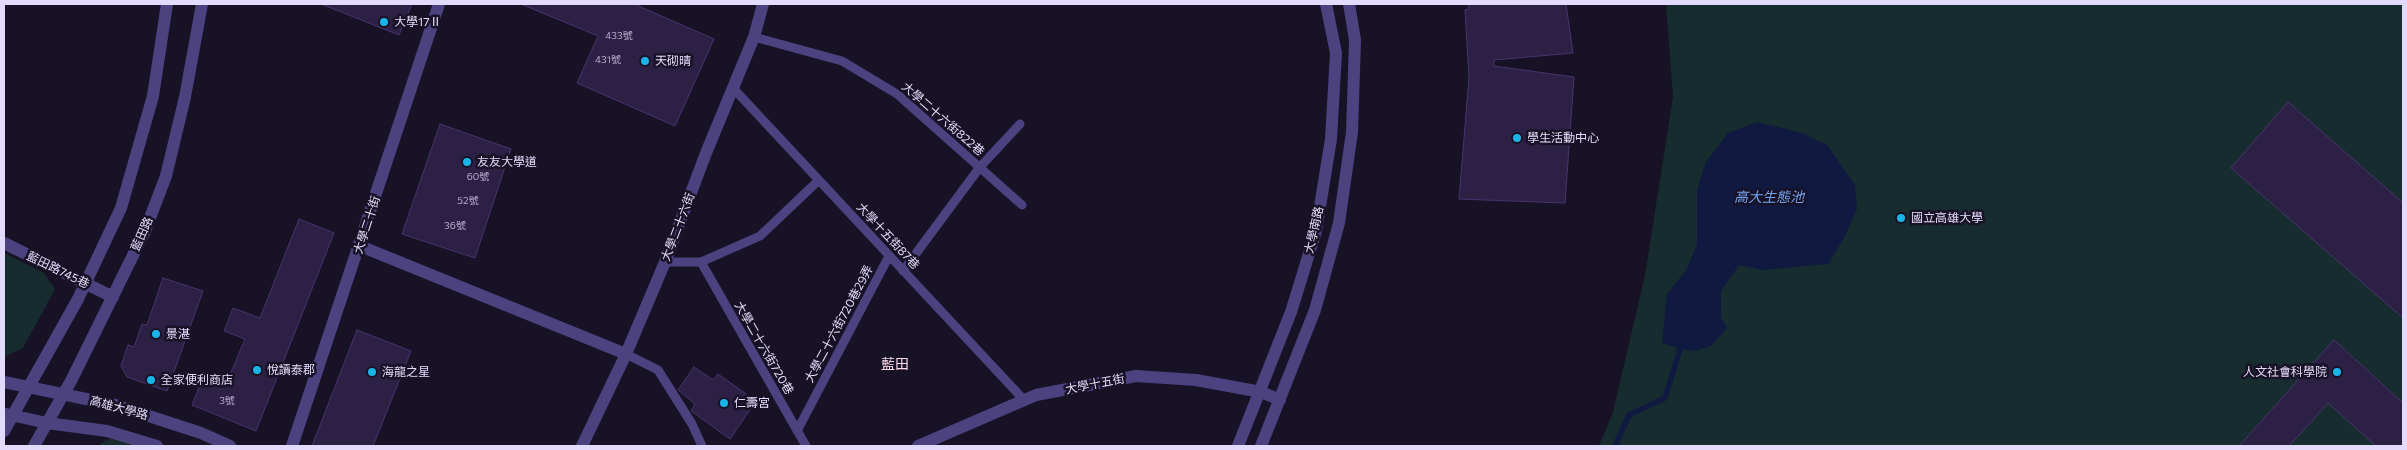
<!DOCTYPE html>
<meta charset="utf-8">
<style>
body{margin:0}
#map{position:relative;width:2407px;height:450px;overflow:hidden;background:#181226;font-family:Commissioner,sans-serif}
canvas{display:block}
.frame{position:absolute;inset:0;border:5px solid #e3dbfb;pointer-events:none}
</style>
<div id="map">
<canvas width="2407" height="450"></canvas>
<div class="frame"></div>
</div>
<script>
const ctx = document.querySelector('canvas').getContext('2d');
ctx.lineJoin = 'round';
function fill(path, color) {
  ctx.fillStyle = color;
  ctx.fill(path, 'evenodd');
}
function shape(rows) {
  const path = new Path2D();
  for (const r of rows) {
    path.moveTo(r[0], r[1]);
    for (let i = 2; i < r.length; i += 2) path.lineTo(r[i], r[i + 1]);
  }
  return path;
}
function stroke(path, color, width, dash) {
  ctx.strokeStyle = color;
  ctx.lineWidth = width;
  ctx.lineCap = dash ? 'butt' : 'round';
  ctx.setLineDash(dash || []);
  ctx.stroke(path);
}
function label(font, color, halo, rows, align = 'center') {
  ctx.font = font + ' Commissioner,"Noto Sans TC",sans-serif';
  ctx.lineWidth = 5;
  ctx.setLineDash([]);
  ctx.textBaseline = 'middle';
  ctx.strokeStyle = halo;
  ctx.fillStyle = color;
  for (const [text, x, y, turn = 0] of rows) {
    ctx.save();
    ctx.translate(x, y);
    ctx.rotate((+turn || 0) * Math.PI / 180);
    ctx.textAlign = isNaN(turn) ? turn : align;
    if (halo) ctx.strokeText(text, 0, 0);
    ctx.fillText(text, 0, 0);
    ctx.restore();
  }
}
fill(shape([
 [1666,4,2403,4,2403,446,1599,446,1613,412,1645,275,1673,97],
 [4,253,44,273,55,289,23,348,4,357],
 [118,437,140,446,98,446,106,440]
]), '#162c2f');
fill(shape([
 [1757,122,1802,133,1827,145,1855,185,1857,209,1843,240,1828,264,1762,270,1739,265,1721,291,1721,318,1727,328,1711,346,1694,351,1680,349,1662,343,1667,294,1687,269,1697,244,1697,190,1706,162,1728,133]
]), '#101a41');
stroke(shape([
 [1615,446,1629,415,1665,398,1680,349]
]), '#101a41', 5.5);
const building = shape([
 [321,4,412,4,399,35,321,4],
 [521,4,634,4,714,39,675,126,577,83,598,36,521,4],
 [1468,4,1566,4,1573,53,1494,60,1494,66,1574,77,1565,203,1459,199,1469,77,1465,10,1469,9,1468,4],
 [2288,102,2403,203,2403,318,2231,168,2288,102],
 [440,124,511,149,475,258,402,234,440,124],
 [299,219,334,233,256,431,192,405,204,374,227,382,245,339,224,331,233,308,260,318,299,219],
 [163,278,203,291,167,391,127,377,121,366,128,345,134,347,142,324,147,325,163,278],
 [357,330,411,351,373,446,312,446,357,330],
 [2334,340,2403,403,2403,446,2376,446,2328,403,2289,446,2239,446,2334,340],
 [694,367,713,380,718,374,756,401,730,439,691,411,695,404,678,390,694,367]
]);
fill(building, '#2d2045');
stroke(building, '#48346f', 1);
stroke(shape([
 [754,37,842,61,897,94,1022,205],
 [733,88,1024,400],
 [665,262,701,262,760,236,819,180],
 [701,262,806,446],
 [903,271,980,167,1020,124],
 [626,354,658,370,692,424,702,446],
 [797,431,889,256]
]), '#4d4280', 9);
stroke(shape([
 [4,243,113,297],
 [360,246,626,354],
 [292,446,439,4],
 [582,446,626,354,665,262,706,153,754,37,763,4],
 [918,446,1036,395,1136,376,1196,380,1261,392,1280,400]
]), '#4d4280', 12);
stroke(shape([
 [4,382,115,405,201,433,230,446],
 [6,414,47,423,107,431,157,446],
 [4,431,78,299,121,208,153,96,167,4],
 [34,446,72,379,145,231,166,176,185,97,202,4],
 [1238,446,1291,312,1316,231,1331,139,1336,53,1326,4],
 [1261,446,1315,310,1339,223,1352,132,1355,40,1349,4]
]), '#4d4280', 12);
for (const [x, y, r, color] of [
 [384,22,5,"#1ab5e8"],
 [645,61,5,"#1ab5e8"],
 [1517,138,5,"#1ab5e8"],
 [467,162,5,"#1ab5e8"],
 [1901,218,5,"#1ab5e8"],
 [156,334,5,"#1ab5e8"],
 [257,370,5,"#1ab5e8"],
 [372,372,5,"#1ab5e8"],
 [2337,372,5,"#1ab5e8"],
 [151,380,5,"#1ab5e8"],
 [724,403,5,"#1ab5e8"]
]) {
  const dot = new Path2D();
  dot.arc(x, y, r, 0, 2 * Math.PI);
  ctx.fillStyle = color;
  ctx.fill(dot);
  stroke(dot, '#181226', 2);
}
label('10px', '#b6acce', null, [
 ["433號",619,36],
 ["431號",608,60],
 ["60號",478,177],
 ["52號",468,201],
 ["36號",455,226],
 ["3號",227,401]
]);
label('12px', '#e3dbfb', '#181226', [
 ["大學17Ⅱ",394,22],
 ["天砌晴",655,61],
 ["學生活動中心",1527,138],
 ["友友大學道",477,162],
 ["國立高雄大學",1911,218],
 ["景湛",166,334],
 ["悅讀泰郡",267,370],
 ["海龍之星",382,372],
 ["人文社會科學院",2327,372,"right"],
 ["全家便利商店",161,380],
 ["仁壽宮",734,403]
], 'left');
label('12px', '#e3dbfb', '#181226', [
 ["大學二十六街822巷",943,119,41],
 ["大學二十街",367,225,-72],
 ["大學二十六街",678,227,-69],
 ["大學南路",1314,230,-77],
 ["藍田路",142,234,-66],
 ["大學十五街87巷",888,236,47],
 ["藍田路745巷",58,270,26],
 ["大學二十六街720巷29弄",839,324,-62],
 ["大學二十六街720巷",764,348,60],
 ["大學十五街",1095,384,-11],
 ["高雄大學路",119,408,15]
]);
label('italic 14px', '#73a4f1', '#181226', [
 ["高大生態池",1769,197]
]);
label('14px', '#fcdcec', '#181226', [
 ["藍田",895,364]
]);
</script>
